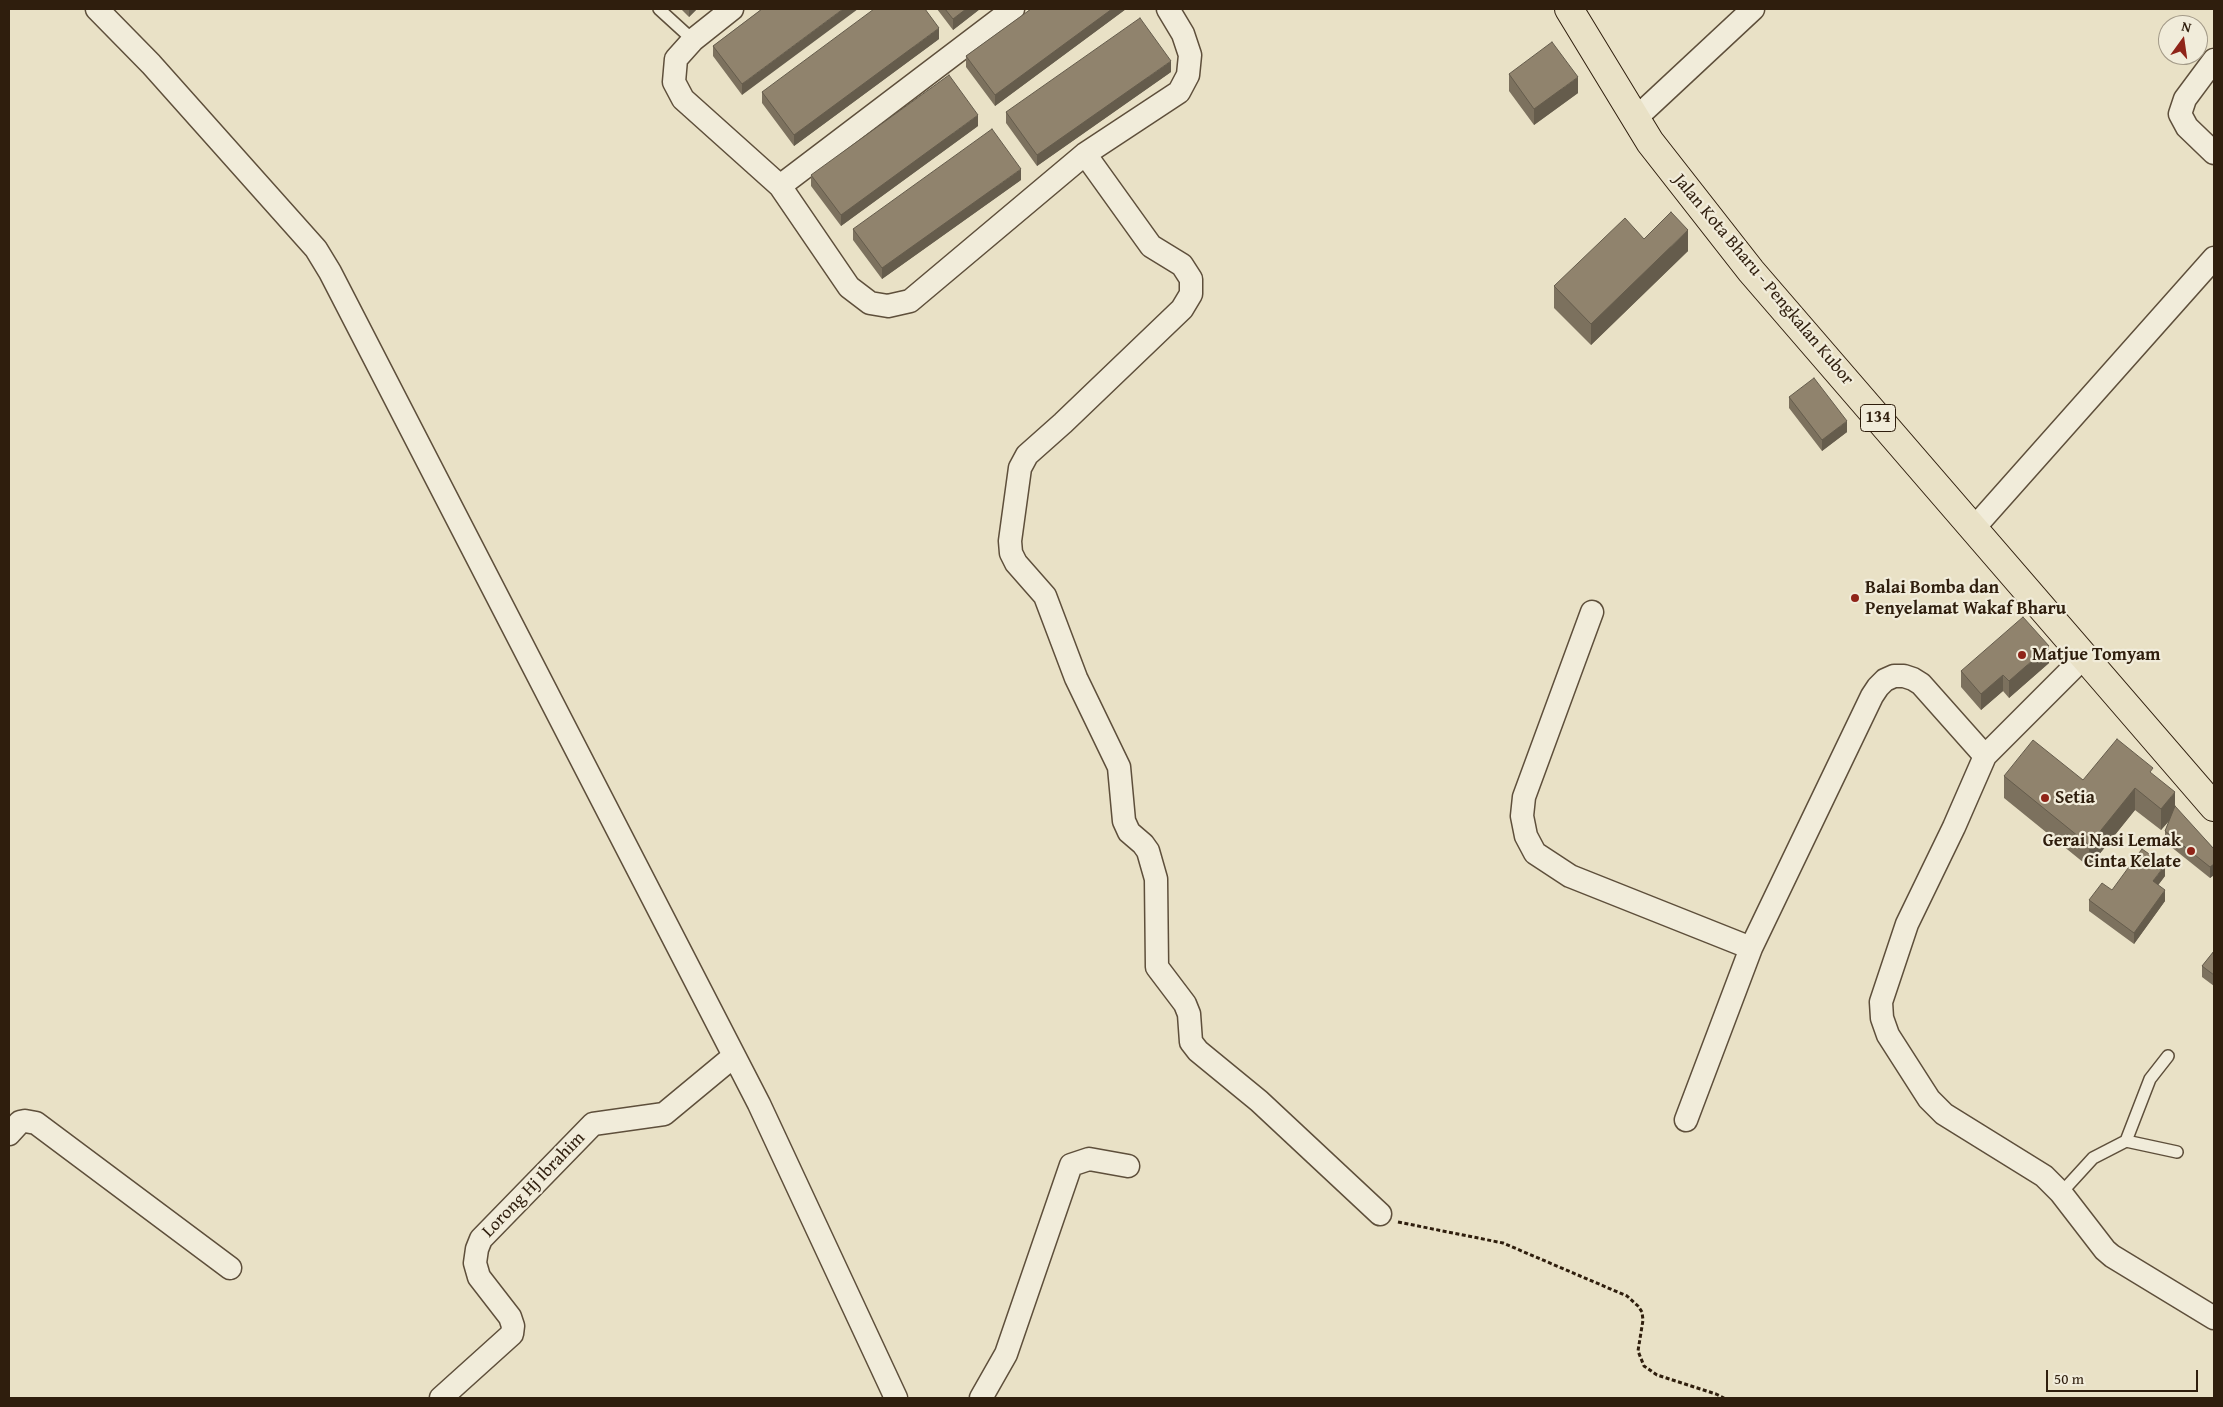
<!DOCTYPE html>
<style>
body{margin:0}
#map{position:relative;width:2223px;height:1407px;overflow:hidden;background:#e9e1c6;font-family:"Gentium Book Plus",serif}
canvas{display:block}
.frame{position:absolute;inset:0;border:10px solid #2f1e0d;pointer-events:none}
.north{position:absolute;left:2158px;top:15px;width:50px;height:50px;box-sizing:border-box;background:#f1ecda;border:1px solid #a39a88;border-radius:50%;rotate:14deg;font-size:14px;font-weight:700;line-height:20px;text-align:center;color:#2f1e0d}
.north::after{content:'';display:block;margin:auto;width:18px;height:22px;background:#8f2418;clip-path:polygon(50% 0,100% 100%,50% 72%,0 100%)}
.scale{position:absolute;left:2046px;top:1370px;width:152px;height:22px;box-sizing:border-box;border:2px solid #2f1e0d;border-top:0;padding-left:6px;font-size:15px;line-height:18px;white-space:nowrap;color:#2f1e0d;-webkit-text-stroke:4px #f1ecda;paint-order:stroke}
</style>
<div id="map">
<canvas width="2223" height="1407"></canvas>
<div class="frame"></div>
<div class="north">N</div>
<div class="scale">50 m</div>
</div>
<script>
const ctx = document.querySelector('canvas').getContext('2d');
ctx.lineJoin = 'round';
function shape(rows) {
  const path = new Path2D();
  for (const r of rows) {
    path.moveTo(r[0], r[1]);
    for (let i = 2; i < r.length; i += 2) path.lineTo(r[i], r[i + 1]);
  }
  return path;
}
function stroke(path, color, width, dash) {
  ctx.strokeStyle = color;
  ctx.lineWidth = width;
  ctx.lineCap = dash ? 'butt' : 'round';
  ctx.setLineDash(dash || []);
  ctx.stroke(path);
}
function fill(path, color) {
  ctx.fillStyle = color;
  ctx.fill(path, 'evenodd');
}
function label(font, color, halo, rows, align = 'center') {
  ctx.font = font + ' "Gentium Book Plus",serif';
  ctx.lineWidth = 4.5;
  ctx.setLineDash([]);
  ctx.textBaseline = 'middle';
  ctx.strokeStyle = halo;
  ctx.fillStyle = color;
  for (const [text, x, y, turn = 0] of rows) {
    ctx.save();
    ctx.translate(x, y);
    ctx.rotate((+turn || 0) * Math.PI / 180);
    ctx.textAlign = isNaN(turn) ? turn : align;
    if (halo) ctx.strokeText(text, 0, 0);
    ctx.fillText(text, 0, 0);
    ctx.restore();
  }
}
const lane = shape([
 [659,9,693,40],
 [2126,1141,2177,1152],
 [2061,1193,2093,1158,2126,1141,2150,1079,2168,1056]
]);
const street = shape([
 [97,9,151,64,316,249,330,272,759,1104,896,1398],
 [732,9,693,40,676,59,674,82,683,99,780,186,849,287,870,303,888,306,910,301,1085,154,1179,92,1188,75,1190,55,1183,34,1168,9],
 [2214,60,2185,99,2180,114,2187,127,2214,153],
 [1635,119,1753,9],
 [1085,154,1151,246,1182,265,1191,279,1191,294,1182,309,1063,423,1027,455,1020,468,1010,541,1011,553,1016,563,1045,596,1076,678,1119,767,1124,821,1129,832,1143,844,1148,851,1156,879,1157,967,1185,1004,1189,1014,1191,1042,1198,1051,1259,1101,1380,1214],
 [780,186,1013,9],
 [1974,528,2214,258],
 [1592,612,1524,797,1522,816,1526,836,1535,853,1570,876,1751,948],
 [2085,656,1985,756,1954,827,1907,924,1881,1002,1882,1018,1888,1035,1929,1099,1944,1114,2044,1176,2061,1193,2105,1250,2112,1256,2214,1318],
 [1686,1120,1751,948,1872,696,1878,687,1885,680,1894,676,1904,676,1913,679,1921,684,1985,756],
 [9,1134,20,1122,25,1121,36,1123,230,1268],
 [441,1398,512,1334,513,1326,510,1317,479,1277,475,1263,477,1249,481,1239,593,1124,664,1114,734,1056],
 [981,1398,1006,1354,1071,1165,1089,1159,1128,1166]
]);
const primary = shape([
 [1569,9,1650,142,1751,271,2214,807]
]);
stroke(lane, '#5e4f3b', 14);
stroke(street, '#5e4f3b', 25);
stroke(primary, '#2f1e0d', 30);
stroke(shape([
 [1398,1222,1503,1243,1627,1296,1638,1306,1642,1312,1643,1320,1638,1351,1644,1366,1657,1375,1716,1394,1724,1398]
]), '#2f1e0d', 3, [4, 2.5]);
stroke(lane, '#f1ecda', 11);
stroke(street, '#f1ecda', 22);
stroke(primary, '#e9e1c6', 28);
fill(shape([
 [681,9,697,9,689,17],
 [762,9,742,95,713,56,713,46],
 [937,9,980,9,953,30],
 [1031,9,1126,9,995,106,966,67,966,56],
 [939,39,794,146,762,103,762,92],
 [1171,72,1037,166,1006,123,1006,112],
 [1509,74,1578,93,1534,125,1509,91],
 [978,126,841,226,811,186,811,175],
 [1021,180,882,279,853,240,853,229],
 [1644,239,1688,251,1591,345,1554,308,1554,286],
 [1789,397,1847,432,1822,451,1789,408],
 [2049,663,2009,698,2003,691,1981,710,1961,687,1961,671],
 [2153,775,2175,807,2214,849,2214,875,2210,878,2165,842,2165,831,2169,821,2161,830,2135,810,2089,867,2004,798,2004,776,2083,780],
 [2165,876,2158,885,2165,901,2134,944,2089,911,2089,900,2112,890],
 [2214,951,2214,986,2202,977,2202,966]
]), '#7c715e');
fill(shape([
 [689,9,697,9,689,17],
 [843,9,858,9,742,95,742,84],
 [966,9,980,9,953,30,953,19],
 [1112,9,1126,9,995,106,995,95],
 [939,28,939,39,794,146,794,135],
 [1171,61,1171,72,1037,166,1037,155],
 [1578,77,1578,93,1534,125,1534,109],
 [978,115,978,126,841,226,841,215],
 [1021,169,1021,180,882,279,882,268],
 [1688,230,1688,251,1591,345,1591,324],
 [1847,421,1847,432,1822,451,1822,440],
 [2049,646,2049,663,2009,698,2009,681],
 [2003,675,2003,691,1981,710,1981,694],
 [2135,788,2135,810,2089,867,2089,845],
 [2175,792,2175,814,2161,830,2161,809],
 [2214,864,2214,875,2210,878,2210,867],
 [2165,865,2165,876,2153,892,2153,881],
 [2165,890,2165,901,2134,944,2134,933]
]), '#655c4c');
const building = shape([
 [762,9,843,9,742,84,713,46,762,9],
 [874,9,925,9,939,28,794,135,762,92,874,9],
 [945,9,966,9,953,19,945,9],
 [1031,9,1112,9,995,95,966,56,1031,9],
 [1140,18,1171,61,1037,155,1006,112,1140,18],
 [1552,42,1578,77,1534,109,1509,74,1552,42],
 [949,75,978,115,841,215,811,175,949,75],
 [992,129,1021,169,882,268,853,229,992,129],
 [1671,212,1688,230,1591,324,1554,286,1625,218,1644,239,1671,212],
 [1814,378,1847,421,1822,440,1789,397,1814,378],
 [2023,617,2049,646,2009,681,2003,675,1981,694,1961,671,2023,617],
 [2117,739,2153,768,2150,772,2175,792,2161,809,2135,788,2089,845,2004,776,2033,740,2083,780,2117,739],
 [2175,806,2214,849,2214,864,2210,867,2165,831,2175,806],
 [2142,849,2165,865,2153,881,2165,890,2134,933,2089,900,2102,883,2112,890,2142,849],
 [2214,951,2214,975,2202,966,2214,951]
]);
fill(building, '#90836d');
stroke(building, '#655c4c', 1);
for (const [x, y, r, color] of [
 [1855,598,5,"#8f2418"],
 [2022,655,5,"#8f2418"],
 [2045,798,5,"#8f2418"],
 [2191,851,5,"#8f2418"]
]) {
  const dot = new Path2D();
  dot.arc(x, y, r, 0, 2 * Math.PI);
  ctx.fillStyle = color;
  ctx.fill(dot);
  stroke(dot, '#f1ecda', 2);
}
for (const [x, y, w] of [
 [1878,418,35]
]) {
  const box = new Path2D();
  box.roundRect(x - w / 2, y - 13.5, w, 27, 4);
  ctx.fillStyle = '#f1ecda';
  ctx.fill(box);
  stroke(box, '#2f1e0d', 1);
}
label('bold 16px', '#2f1e0d', null, [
 ["134",1878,418]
]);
label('18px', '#2f1e0d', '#f1ecda', [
 ["Jalan Kota Bharu - Pengkalan Kubor",1763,280,50],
 ["Lorong Hj Ibrahim",534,1185,-46]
]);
label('bold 18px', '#2f1e0d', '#f1ecda', [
 ["Balai Bomba dan",1865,588],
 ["Penyelamat Wakaf Bharu",1865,609],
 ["Matjue Tomyam",2032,655],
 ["Setia",2055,798],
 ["Gerai Nasi Lemak",2181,841,"right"],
 ["Cinta Kelate",2181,862,"right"]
], 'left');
</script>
